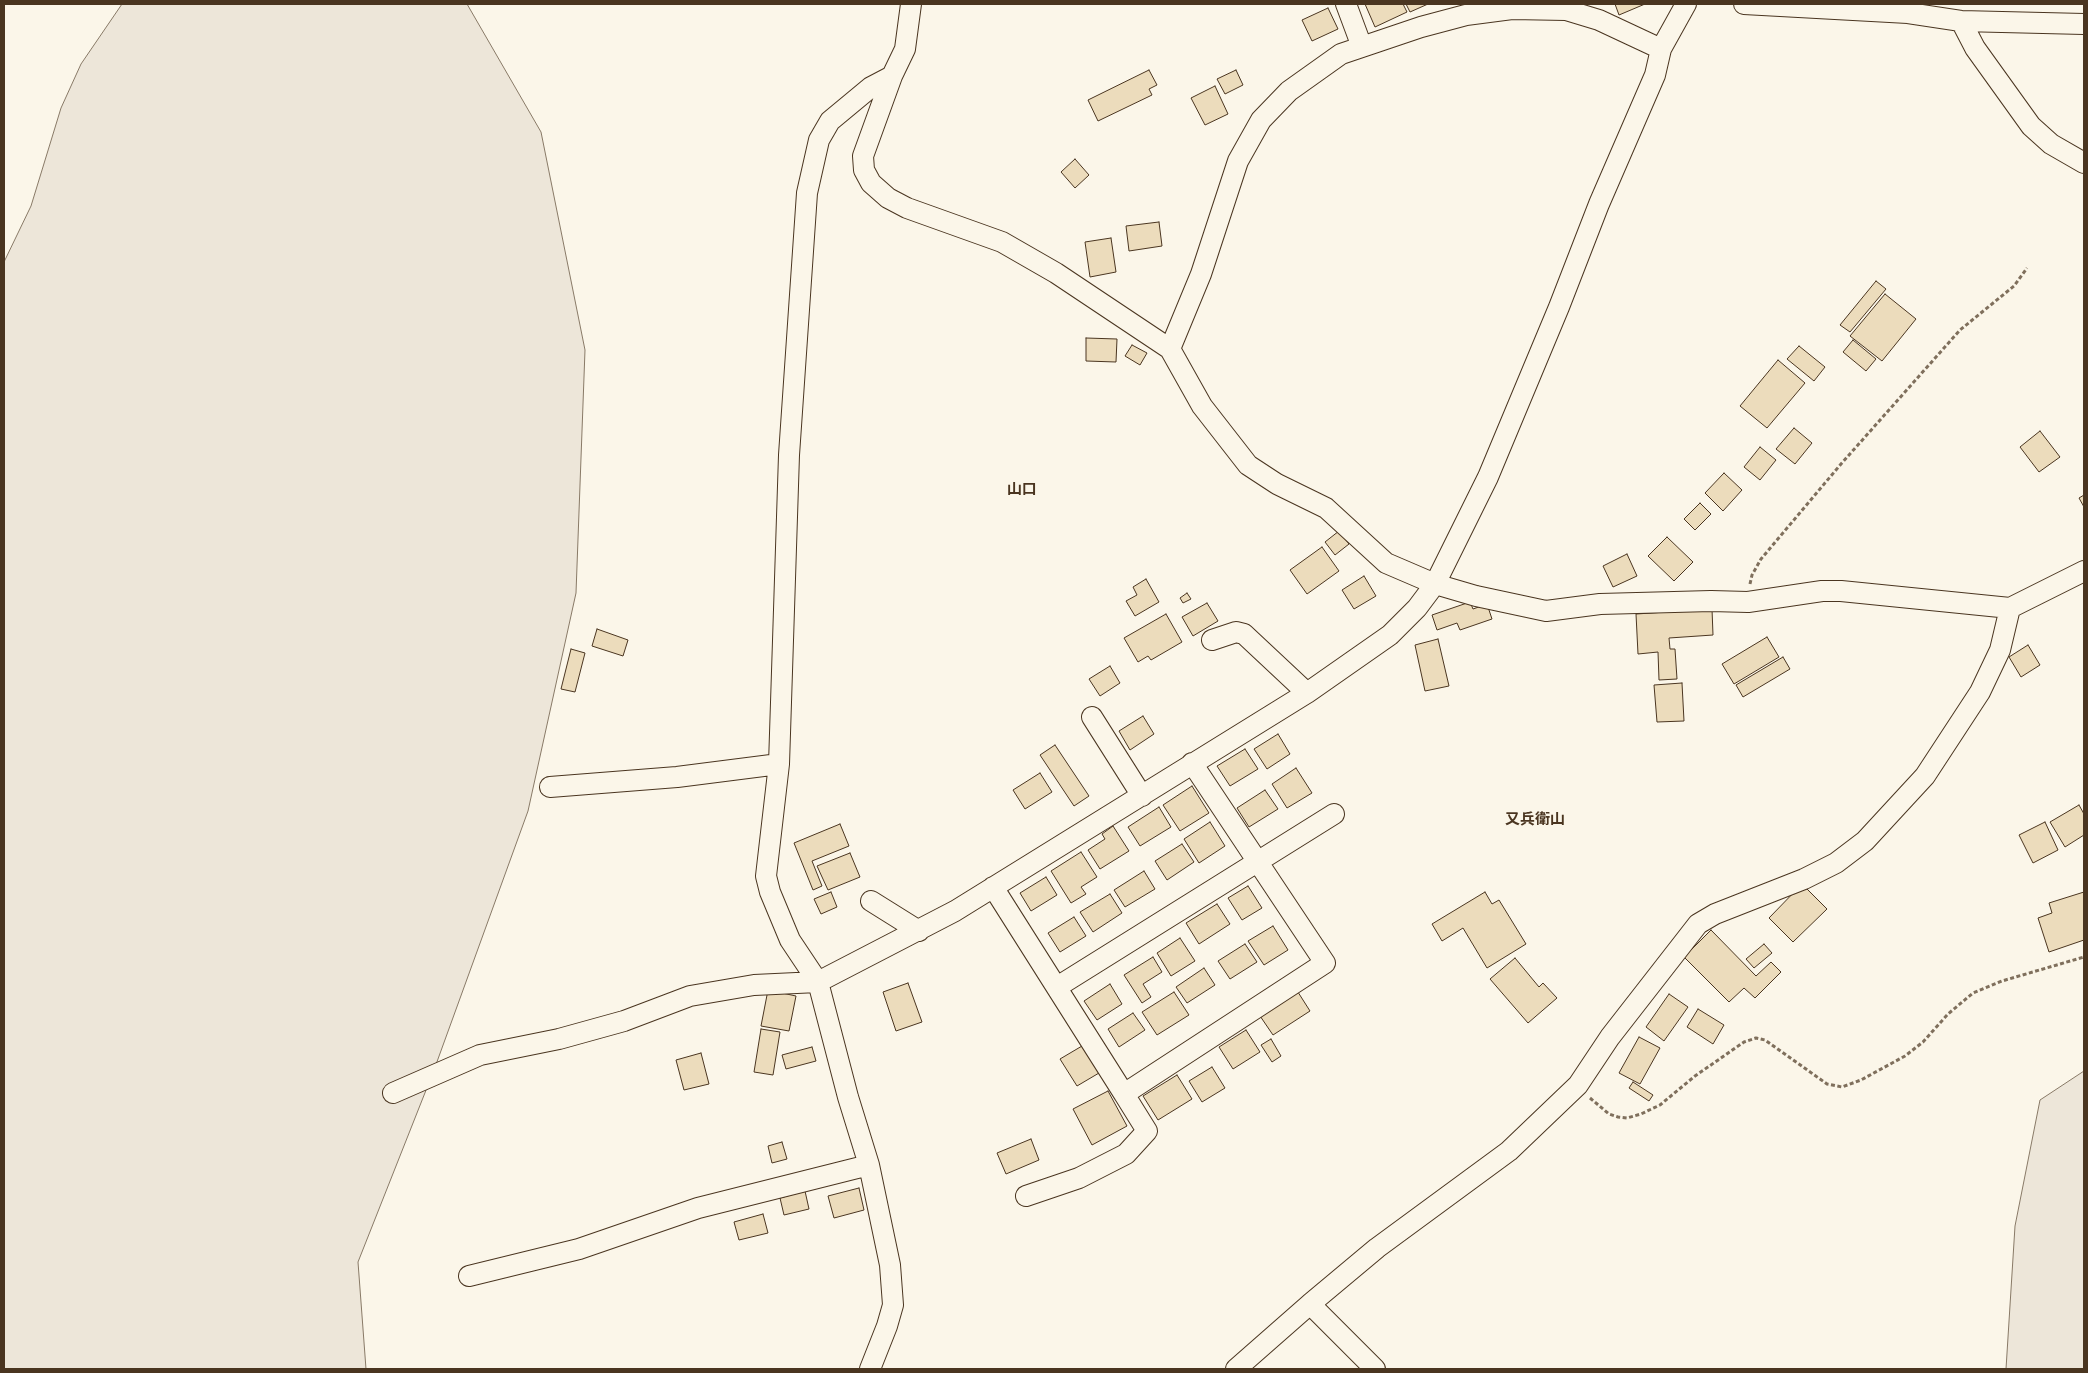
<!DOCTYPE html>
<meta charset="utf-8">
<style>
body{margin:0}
#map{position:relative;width:2088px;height:1373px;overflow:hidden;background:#fbf6e9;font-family:"DM Sans",sans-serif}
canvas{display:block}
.frame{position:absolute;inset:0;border:5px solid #4a3520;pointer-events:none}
</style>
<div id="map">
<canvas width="2088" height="1373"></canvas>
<div class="frame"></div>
</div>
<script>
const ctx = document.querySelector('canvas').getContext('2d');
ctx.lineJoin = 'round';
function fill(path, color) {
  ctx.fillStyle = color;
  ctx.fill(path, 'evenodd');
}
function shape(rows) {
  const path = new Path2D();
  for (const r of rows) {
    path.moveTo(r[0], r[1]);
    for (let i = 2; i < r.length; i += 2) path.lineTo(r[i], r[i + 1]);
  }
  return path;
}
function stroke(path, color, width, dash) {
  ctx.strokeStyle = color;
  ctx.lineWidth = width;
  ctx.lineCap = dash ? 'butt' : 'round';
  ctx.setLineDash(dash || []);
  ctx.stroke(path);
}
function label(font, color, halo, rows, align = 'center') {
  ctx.font = font + ' "DM Sans","Noto Sans JP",sans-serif';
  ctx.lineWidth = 4;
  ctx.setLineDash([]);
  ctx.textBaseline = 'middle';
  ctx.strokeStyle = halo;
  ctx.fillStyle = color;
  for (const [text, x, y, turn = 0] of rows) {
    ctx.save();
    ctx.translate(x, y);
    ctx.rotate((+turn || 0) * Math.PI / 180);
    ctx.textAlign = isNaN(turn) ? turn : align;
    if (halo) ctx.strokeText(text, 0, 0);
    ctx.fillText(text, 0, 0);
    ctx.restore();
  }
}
const green = shape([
 [122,4,467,4,541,132,585,350,576,593,528,811,434,1070,358,1262,366,1369,4,1369,4,262,31,206,61,108,81,64,122,4],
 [2084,1071,2084,1369,2006,1369,2015,1226,2040,1100,2084,1071]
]);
fill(green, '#ede6d9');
stroke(green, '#887966', 1);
const building = shape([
 [1365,4,1403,4,1407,12,1375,27,1365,4],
 [1406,4,1428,4,1410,12,1406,4],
 [1615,4,1645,4,1619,15,1615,4],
 [1328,8,1338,29,1312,41,1302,20,1328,8],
 [1149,70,1157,85,1149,89,1152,95,1098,121,1088,100,1149,70],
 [1236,70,1243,85,1225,94,1217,79,1236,70],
 [1215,86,1228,114,1205,125,1191,98,1215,86],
 [1075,159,1089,175,1075,188,1061,172,1075,159],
 [1159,222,1162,246,1129,251,1126,226,1159,222],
 [1111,238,1116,272,1090,277,1085,242,1111,238],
 [1876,281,1886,289,1850,332,1840,325,1876,281],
 [1885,294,1916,319,1882,361,1850,336,1885,294],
 [1086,338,1117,339,1116,362,1086,361,1086,338],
 [1853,340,1876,359,1866,371,1843,352,1853,340],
 [1132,345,1147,353,1140,365,1125,356,1132,345],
 [1799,346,1825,367,1814,381,1787,359,1799,346],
 [1778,360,1805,383,1767,428,1740,406,1778,360],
 [1794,428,1812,443,1795,464,1776,449,1794,428],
 [2040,431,2060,457,2039,472,2020,447,2040,431],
 [1760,447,1776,460,1760,480,1744,467,1760,447],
 [1724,473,1742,490,1723,511,1705,493,1724,473],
 [2084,495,2084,507,2079,498,2084,495],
 [1700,503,1711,514,1695,530,1684,519,1700,503],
 [1339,531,1349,544,1335,555,1325,542,1339,531],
 [1667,537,1693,562,1674,581,1648,556,1667,537],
 [1322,547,1339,571,1307,594,1290,570,1322,547],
 [1627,554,1637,576,1613,587,1603,566,1627,554],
 [1364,576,1376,596,1354,609,1342,590,1364,576],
 [1146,579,1159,602,1135,616,1126,601,1137,595,1133,587,1146,579],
 [1187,593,1191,599,1183,603,1180,598,1187,593],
 [1470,602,1473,609,1487,604,1492,619,1460,630,1457,623,1437,630,1432,615,1470,602],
 [1207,603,1218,621,1193,636,1182,617,1207,603],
 [1712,609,1713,635,1669,638,1670,649,1675,649,1677,679,1659,680,1658,652,1638,654,1636,614,1712,609],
 [1166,614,1182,642,1151,660,1148,656,1138,662,1124,638,1166,614],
 [597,629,628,640,623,656,592,646,597,629],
 [1767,637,1779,657,1734,684,1722,664,1767,637],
 [1438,639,1449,686,1425,691,1415,645,1438,639],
 [2028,645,2040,665,2021,677,2009,657,2028,645],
 [571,649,585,653,575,692,561,689,571,649],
 [1783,657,1790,669,1743,697,1736,685,1783,657],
 [1110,666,1120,683,1100,696,1089,679,1110,666],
 [1682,683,1684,721,1657,722,1654,685,1682,683],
 [1143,716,1154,734,1130,750,1119,731,1143,716],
 [1278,734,1290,754,1267,769,1254,749,1278,734],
 [1055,745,1089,796,1074,806,1040,755,1055,745],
 [1245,749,1258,769,1230,786,1217,766,1245,749],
 [1296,768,1312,793,1287,808,1272,784,1296,768],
 [1040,773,1052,792,1025,809,1013,790,1040,773],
 [1192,786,1209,813,1180,831,1163,805,1192,786],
 [1265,790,1278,809,1249,827,1237,808,1265,790],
 [2079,805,2084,814,2084,835,2065,847,2050,822,2079,805],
 [1159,807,1171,827,1140,846,1128,827,1159,807],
 [1210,822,1225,846,1199,863,1184,839,1210,822],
 [2045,822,2058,850,2033,863,2019,835,2045,822],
 [840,824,849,846,812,861,822,886,813,890,794,843,840,824],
 [1113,826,1129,851,1100,869,1088,850,1105,839,1102,834,1113,826],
 [1182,844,1194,862,1167,880,1155,861,1182,844],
 [1081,852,1097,877,1081,887,1086,894,1071,903,1051,871,1081,852],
 [850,853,860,877,828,890,817,866,850,853],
 [1144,871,1155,889,1125,907,1114,890,1144,871],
 [1046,877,1057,895,1031,911,1020,893,1046,877],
 [1802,884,1827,909,1793,942,1769,918,1802,884],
 [1248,886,1262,908,1242,920,1228,898,1248,886],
 [831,892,837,907,821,914,814,899,831,892],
 [1485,892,1492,904,1499,900,1526,944,1487,968,1463,928,1442,941,1432,924,1485,892],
 [2084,892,2084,940,2049,952,2038,918,2052,913,2049,903,2084,892],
 [1110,894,1122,913,1093,932,1080,912,1110,894],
 [1217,904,1230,924,1199,944,1186,923,1217,904],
 [1074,917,1086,936,1060,952,1048,933,1074,917],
 [1273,926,1288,950,1264,965,1248,941,1273,926],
 [1711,930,1756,976,1771,962,1781,972,1755,998,1744,988,1729,1002,1684,957,1711,930],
 [1180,938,1195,961,1171,976,1157,953,1180,938],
 [1245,944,1257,962,1230,979,1218,961,1245,944],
 [1764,944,1772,953,1754,968,1746,959,1764,944],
 [1153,957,1162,972,1143,984,1151,997,1142,1003,1124,975,1153,957],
 [1515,958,1539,987,1543,983,1557,998,1528,1023,1490,979,1515,958],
 [1204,968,1215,985,1187,1003,1176,987,1204,968],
 [908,983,922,1022,896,1031,883,992,908,983],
 [1110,984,1122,1004,1097,1020,1084,1001,1110,984],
 [1296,989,1310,1011,1273,1035,1258,1013,1296,989],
 [768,990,796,996,789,1031,761,1026,768,990],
 [1174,992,1189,1015,1157,1035,1142,1012,1174,992],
 [1669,994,1688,1007,1664,1041,1646,1027,1669,994],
 [1698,1009,1724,1025,1713,1044,1687,1027,1698,1009],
 [1133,1013,1145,1030,1119,1047,1108,1029,1133,1013],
 [761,1029,780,1032,773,1075,754,1072,761,1029],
 [1246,1030,1260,1052,1233,1069,1219,1047,1246,1030],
 [1639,1037,1660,1048,1640,1084,1619,1073,1639,1037],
 [1271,1039,1281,1056,1272,1062,1261,1045,1271,1039],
 [1082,1046,1099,1073,1077,1086,1060,1059,1082,1046],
 [812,1047,816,1061,786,1069,782,1055,812,1047],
 [701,1053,709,1084,684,1090,676,1060,701,1053],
 [1212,1067,1225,1088,1202,1102,1189,1081,1212,1067],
 [1177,1075,1192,1099,1158,1120,1143,1096,1177,1075],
 [1633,1082,1653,1095,1649,1101,1629,1088,1633,1082],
 [1108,1091,1127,1126,1092,1145,1073,1109,1108,1091],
 [1031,1139,1039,1160,1006,1174,997,1153,1031,1139],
 [782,1142,787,1159,772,1163,768,1146,782,1142],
 [859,1188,864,1210,834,1218,828,1196,859,1188],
 [805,1191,809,1209,784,1215,780,1198,805,1191],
 [763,1214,768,1233,739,1240,734,1222,763,1214]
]);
fill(building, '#ecdcbc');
stroke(building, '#4a3520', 1);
const minor = shape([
 [911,4,905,49,892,76,863,156,864,170,871,183,888,198,907,208,1002,242,1056,273,1170,349,1202,406,1248,465,1277,484,1326,508,1386,563,1435,584,1476,596,1546,611,1600,604,1711,601,1748,602,1822,591,1841,591,2010,608,2084,571],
 [1346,4,1362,47],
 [1744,4,1908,13,1961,21,2084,24],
 [1961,21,1975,48,2031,126,2051,144,2084,163],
 [1170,349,1201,274,1238,161,1261,120,1289,91,1341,54,1421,27,1466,15,1512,9,1566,10,1599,20,1661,49],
 [1212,640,1236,632,1244,634,1307,693],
 [1092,717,1142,796],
 [550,787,677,777,779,764],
 [993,887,1124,1094,1325,963,1192,763],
 [871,901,919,931],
 [1057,987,1334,814],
 [393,1093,480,1055,559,1039,624,1021,690,996,754,985,818,982,955,911,1307,693,1390,635,1417,608,1435,584,1488,477,1559,307,1599,204,1655,75,1661,49,1686,4],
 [1026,1196,1079,1178,1126,1154,1147,1131,1124,1094],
 [469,1276,579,1249,698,1208,869,1165],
 [1310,1304,1375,1369],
 [870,1369,887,1326,893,1305,890,1265,869,1165,848,1097,818,982,790,940,770,892,766,876,779,764,789,455,807,193,819,140,830,121,871,87,892,76],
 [1236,1369,1310,1304,1377,1248,1509,1151,1578,1085,1610,1037,1698,924,1715,914,1804,879,1836,863,1865,841,1925,776,1980,692,2000,650,2010,608]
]);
stroke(minor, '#4a3520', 22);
stroke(shape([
 [1750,584,1752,575,1761,559,1841,464,1960,330,2014,286,2027,268],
 [1590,1098,1609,1114,1618,1117,1627,1118,1641,1114,1660,1105,1695,1076,1744,1042,1756,1038,1765,1040,1827,1084,1842,1087,1861,1080,1905,1056,1923,1042,1948,1014,1973,993,2002,981,2084,957]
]), '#7f6f5c', 3, [4, 2.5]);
stroke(minor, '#fbf6e9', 20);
label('bold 15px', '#4a3520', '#fbf6e9', [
 ["山口",1022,490],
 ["又兵衛山",1535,820]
]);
</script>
